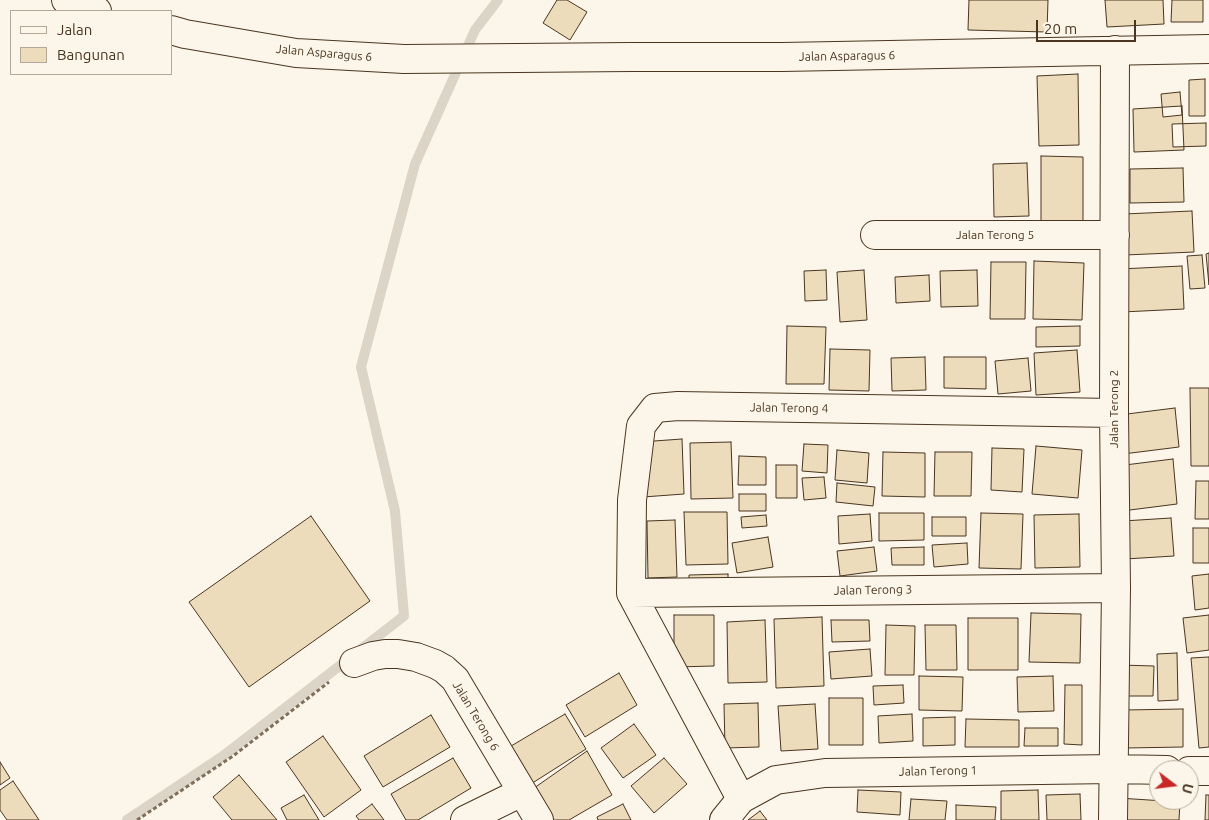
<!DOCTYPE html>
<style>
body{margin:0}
#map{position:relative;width:1209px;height:820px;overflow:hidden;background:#fbf6e9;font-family:Ubuntu,sans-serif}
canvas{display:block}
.legend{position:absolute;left:10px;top:10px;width:162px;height:65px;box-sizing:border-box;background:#fbf6e9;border:1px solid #b4a999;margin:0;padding:6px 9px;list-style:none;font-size:15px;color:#4a3520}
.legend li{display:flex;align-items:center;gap:10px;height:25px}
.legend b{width:25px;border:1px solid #b4a999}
.north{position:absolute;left:1149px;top:760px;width:50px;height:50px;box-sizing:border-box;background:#fbf6e9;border:1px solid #b4a999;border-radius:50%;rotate:105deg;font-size:14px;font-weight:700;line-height:20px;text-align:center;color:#4a3520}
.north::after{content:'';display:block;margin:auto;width:18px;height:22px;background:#c62828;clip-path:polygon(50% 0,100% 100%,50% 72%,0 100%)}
.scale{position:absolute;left:1036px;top:20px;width:100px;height:22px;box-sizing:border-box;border:2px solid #4a3520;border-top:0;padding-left:6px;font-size:15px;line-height:18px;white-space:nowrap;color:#4a3520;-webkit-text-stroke:4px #fbf6e9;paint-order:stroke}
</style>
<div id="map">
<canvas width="1209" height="820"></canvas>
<ul class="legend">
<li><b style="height:6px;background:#fbf6e9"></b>Jalan</li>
<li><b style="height:14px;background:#ecdcbc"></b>Bangunan</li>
</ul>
<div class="north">U</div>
<div class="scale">20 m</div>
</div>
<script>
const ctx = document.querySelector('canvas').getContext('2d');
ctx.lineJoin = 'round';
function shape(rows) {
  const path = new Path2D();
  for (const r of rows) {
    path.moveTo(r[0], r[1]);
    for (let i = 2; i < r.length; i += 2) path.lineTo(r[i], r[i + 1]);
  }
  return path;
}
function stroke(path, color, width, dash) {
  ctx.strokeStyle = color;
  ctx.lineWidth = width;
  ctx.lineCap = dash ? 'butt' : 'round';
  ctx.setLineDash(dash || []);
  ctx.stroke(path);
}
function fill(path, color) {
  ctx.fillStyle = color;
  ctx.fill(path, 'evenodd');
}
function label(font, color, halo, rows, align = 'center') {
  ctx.font = font + ' Ubuntu,sans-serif';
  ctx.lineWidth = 4;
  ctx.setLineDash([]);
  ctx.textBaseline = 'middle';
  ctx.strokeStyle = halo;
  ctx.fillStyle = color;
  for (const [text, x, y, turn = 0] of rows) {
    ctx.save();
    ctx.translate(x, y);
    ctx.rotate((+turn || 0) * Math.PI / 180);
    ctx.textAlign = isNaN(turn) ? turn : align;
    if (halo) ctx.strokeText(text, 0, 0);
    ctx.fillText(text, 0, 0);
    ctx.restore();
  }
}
stroke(shape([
 [127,820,223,756,404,616,395,511,361,367,415,164,475,30,498,0]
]), '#dcd4c6', 10);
const building = shape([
 [557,0,567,0,587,12,570,40,543,23,557,0],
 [969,0,1048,0,1047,32,968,30,969,0],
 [1105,0,1163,0,1164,24,1107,27,1105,0],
 [1172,0,1203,0,1203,22,1171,22,1172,0],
 [1078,74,1079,145,1039,146,1037,76,1078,74],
 [1205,79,1205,116,1189,116,1189,80,1205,79],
 [1180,92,1182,115,1163,117,1161,94,1180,92],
 [1182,106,1184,150,1134,152,1133,109,1182,106],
 [1206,123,1206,146,1173,147,1172,124,1206,123],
 [1041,156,1083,157,1083,226,1041,226,1041,156],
 [1027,163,1029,216,994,217,993,164,1027,163],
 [1183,168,1184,202,1130,203,1130,169,1183,168],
 [1192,211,1194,252,1125,255,1124,214,1192,211],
 [1209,253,1209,285,1206,254,1209,253],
 [1202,255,1205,288,1190,289,1187,256,1202,255],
 [1034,261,1084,263,1082,320,1033,319,1034,261],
 [991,262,1026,262,1025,319,990,319,991,262],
 [1182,266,1184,309,1122,312,1120,269,1182,266],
 [826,270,827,300,805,301,804,271,826,270],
 [864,270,867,320,840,322,837,272,864,270],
 [977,270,978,306,941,307,940,271,977,270],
 [929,275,930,301,896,303,895,277,929,275],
 [787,326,826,327,824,384,786,384,787,326],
 [1080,326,1080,346,1036,347,1036,327,1080,326],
 [830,349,870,350,869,391,829,390,830,349],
 [1077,350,1080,392,1036,395,1034,353,1077,350],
 [925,357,926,390,892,391,891,358,925,357],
 [944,357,986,357,986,389,944,388,944,357],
 [1028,358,1031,391,998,394,995,361,1028,358],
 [1190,388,1209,388,1209,466,1191,466,1190,388],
 [1175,408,1179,447,1123,454,1119,415,1175,408],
 [682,439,684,494,643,497,640,442,682,439],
 [731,442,733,498,691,499,690,443,731,442],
 [804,444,828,445,827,473,802,471,804,444],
 [1036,446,1082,450,1078,498,1032,494,1036,446],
 [992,448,1024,449,1022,492,991,490,992,448],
 [837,450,869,453,867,483,835,480,837,450],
 [883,452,925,453,925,497,882,496,883,452],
 [935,452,972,452,971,496,934,496,935,452],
 [739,456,766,457,766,485,738,485,739,456],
 [1173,459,1177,504,1122,511,1117,466,1173,459],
 [776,465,797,465,797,498,776,498,776,465],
 [824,477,826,498,804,500,802,478,824,477],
 [1196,481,1209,481,1209,519,1195,519,1196,481],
 [837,483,875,487,873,506,836,502,837,483],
 [739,494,766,494,766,511,739,511,739,494],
 [684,512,727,512,728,564,686,565,684,512],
 [879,513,924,513,924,540,879,541,879,513],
 [981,513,1023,514,1021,569,979,568,981,513],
 [870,514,872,541,839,544,838,516,870,514],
 [1079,514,1080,567,1035,568,1034,515,1079,514],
 [766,515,767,526,742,528,741,517,766,515],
 [311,516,370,601,249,687,189,602,311,516],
 [932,517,966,517,966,536,932,536,932,517],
 [1171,518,1174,556,1125,559,1123,521,1171,518],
 [675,520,677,577,648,578,647,521,675,520],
 [1193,528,1209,528,1209,563,1193,563,1193,528],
 [768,537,773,567,737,573,732,543,768,537],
 [967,543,968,564,934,567,932,545,967,543],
 [874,547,877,571,840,576,837,551,874,547],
 [924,547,924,565,892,565,891,548,924,547],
 [728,574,728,588,689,588,689,575,728,574],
 [1209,574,1209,608,1195,610,1192,576,1209,574],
 [1031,613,1081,614,1080,663,1029,662,1031,613],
 [674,615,714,615,714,666,674,667,674,615],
 [1209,615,1209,650,1187,653,1183,618,1209,615],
 [822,617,824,686,776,688,774,619,822,617],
 [968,618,1018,618,1018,670,968,670,968,618],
 [765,620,767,682,728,683,727,622,765,620],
 [831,620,869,620,870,641,832,642,831,620],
 [886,625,915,626,914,675,885,675,886,625],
 [925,625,956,625,957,670,926,670,925,625],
 [870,649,872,676,831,679,829,652,870,649],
 [1177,653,1178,700,1158,701,1157,654,1177,653],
 [1209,657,1209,747,1199,748,1191,658,1209,657],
 [1120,665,1154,666,1153,696,1120,696,1120,665],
 [619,673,637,705,585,737,566,705,619,673],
 [919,676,963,677,962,711,919,710,919,676],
 [1053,676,1054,711,1018,712,1017,677,1053,676],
 [903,685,904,703,874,705,873,686,903,685],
 [1065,685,1082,685,1082,745,1064,744,1065,685],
 [829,698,863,698,863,745,829,745,829,698],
 [758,703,759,747,725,748,724,704,758,703],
 [815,704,818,749,781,751,778,706,815,704],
 [1183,709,1183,747,1125,748,1124,710,1183,709],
 [565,714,586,749,523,789,501,752,565,714],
 [912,714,913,741,879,743,878,716,912,714],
 [431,715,450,747,383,787,364,756,431,715],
 [955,717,955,745,923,746,923,718,955,717],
 [966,719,1019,720,1019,747,965,747,966,719],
 [634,724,656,755,623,778,601,748,634,724],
 [1025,728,1058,728,1058,746,1024,746,1025,728],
 [323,736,361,790,324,817,286,762,323,736],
 [587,751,612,795,569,820,541,820,527,793,587,751],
 [453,758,471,788,418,820,406,820,391,794,453,758],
 [664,758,687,784,654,813,631,786,664,758],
 [0,762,10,778,0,785,0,762],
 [239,775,277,820,232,820,213,797,239,775],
 [13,781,39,820,7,820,0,810,0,790,13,781],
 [858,790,901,792,900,815,857,812,858,790],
 [1038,790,1039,820,1001,820,1001,791,1038,790],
 [1080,794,1081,820,1047,820,1046,795,1080,794],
 [304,795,319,820,287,820,281,808,304,795],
 [1206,795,1209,795,1209,820,1205,820,1206,795],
 [1118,798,1180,802,1179,820,1117,820,1118,798],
 [911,799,947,801,945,820,909,820,911,799],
 [372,804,384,820,359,820,356,816,372,804],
 [623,804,631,820,598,820,597,817,623,804],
 [956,805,996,807,995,820,956,820,956,805],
 [760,811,767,820,748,820,760,811]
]);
fill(building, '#ecdcbc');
stroke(building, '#4a3520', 1);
const minor = shape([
 [66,0,97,11],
 [171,30,185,34,296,53,404,59,631,57,782,57,1209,49],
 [875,235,1115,235],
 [631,593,1116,588],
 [354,663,373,656,385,654,398,654,416,657,435,664,444,669,455,679,539,820],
 [1189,771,1209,771],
 [741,799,631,593,632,500,641,426,655,408,678,406,1114,413],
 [465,820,522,792],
 [724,820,741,799,776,780,825,773,1113,769,1167,770],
 [1113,820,1116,588,1114,413,1115,50]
]);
stroke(minor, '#4a3520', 30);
stroke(shape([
 [137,820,233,756,329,682]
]), '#7f6f5c', 3, [4, 2.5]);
stroke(minor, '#fbf6e9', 28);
label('12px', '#4a3520', '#fbf6e9', [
 ["Jalan Asparagus 6",324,53,5],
 ["Jalan Asparagus 6",847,56,-1],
 ["Jalan Terong 5",995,235],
 ["Jalan Terong 4",789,408,1],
 ["Jalan Terong 2",1114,409,-90],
 ["Jalan Terong 3",873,590,-1],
 ["Jalan Terong 6",476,716,59],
 ["Jalan Terong 1",938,771,-1]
]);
</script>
